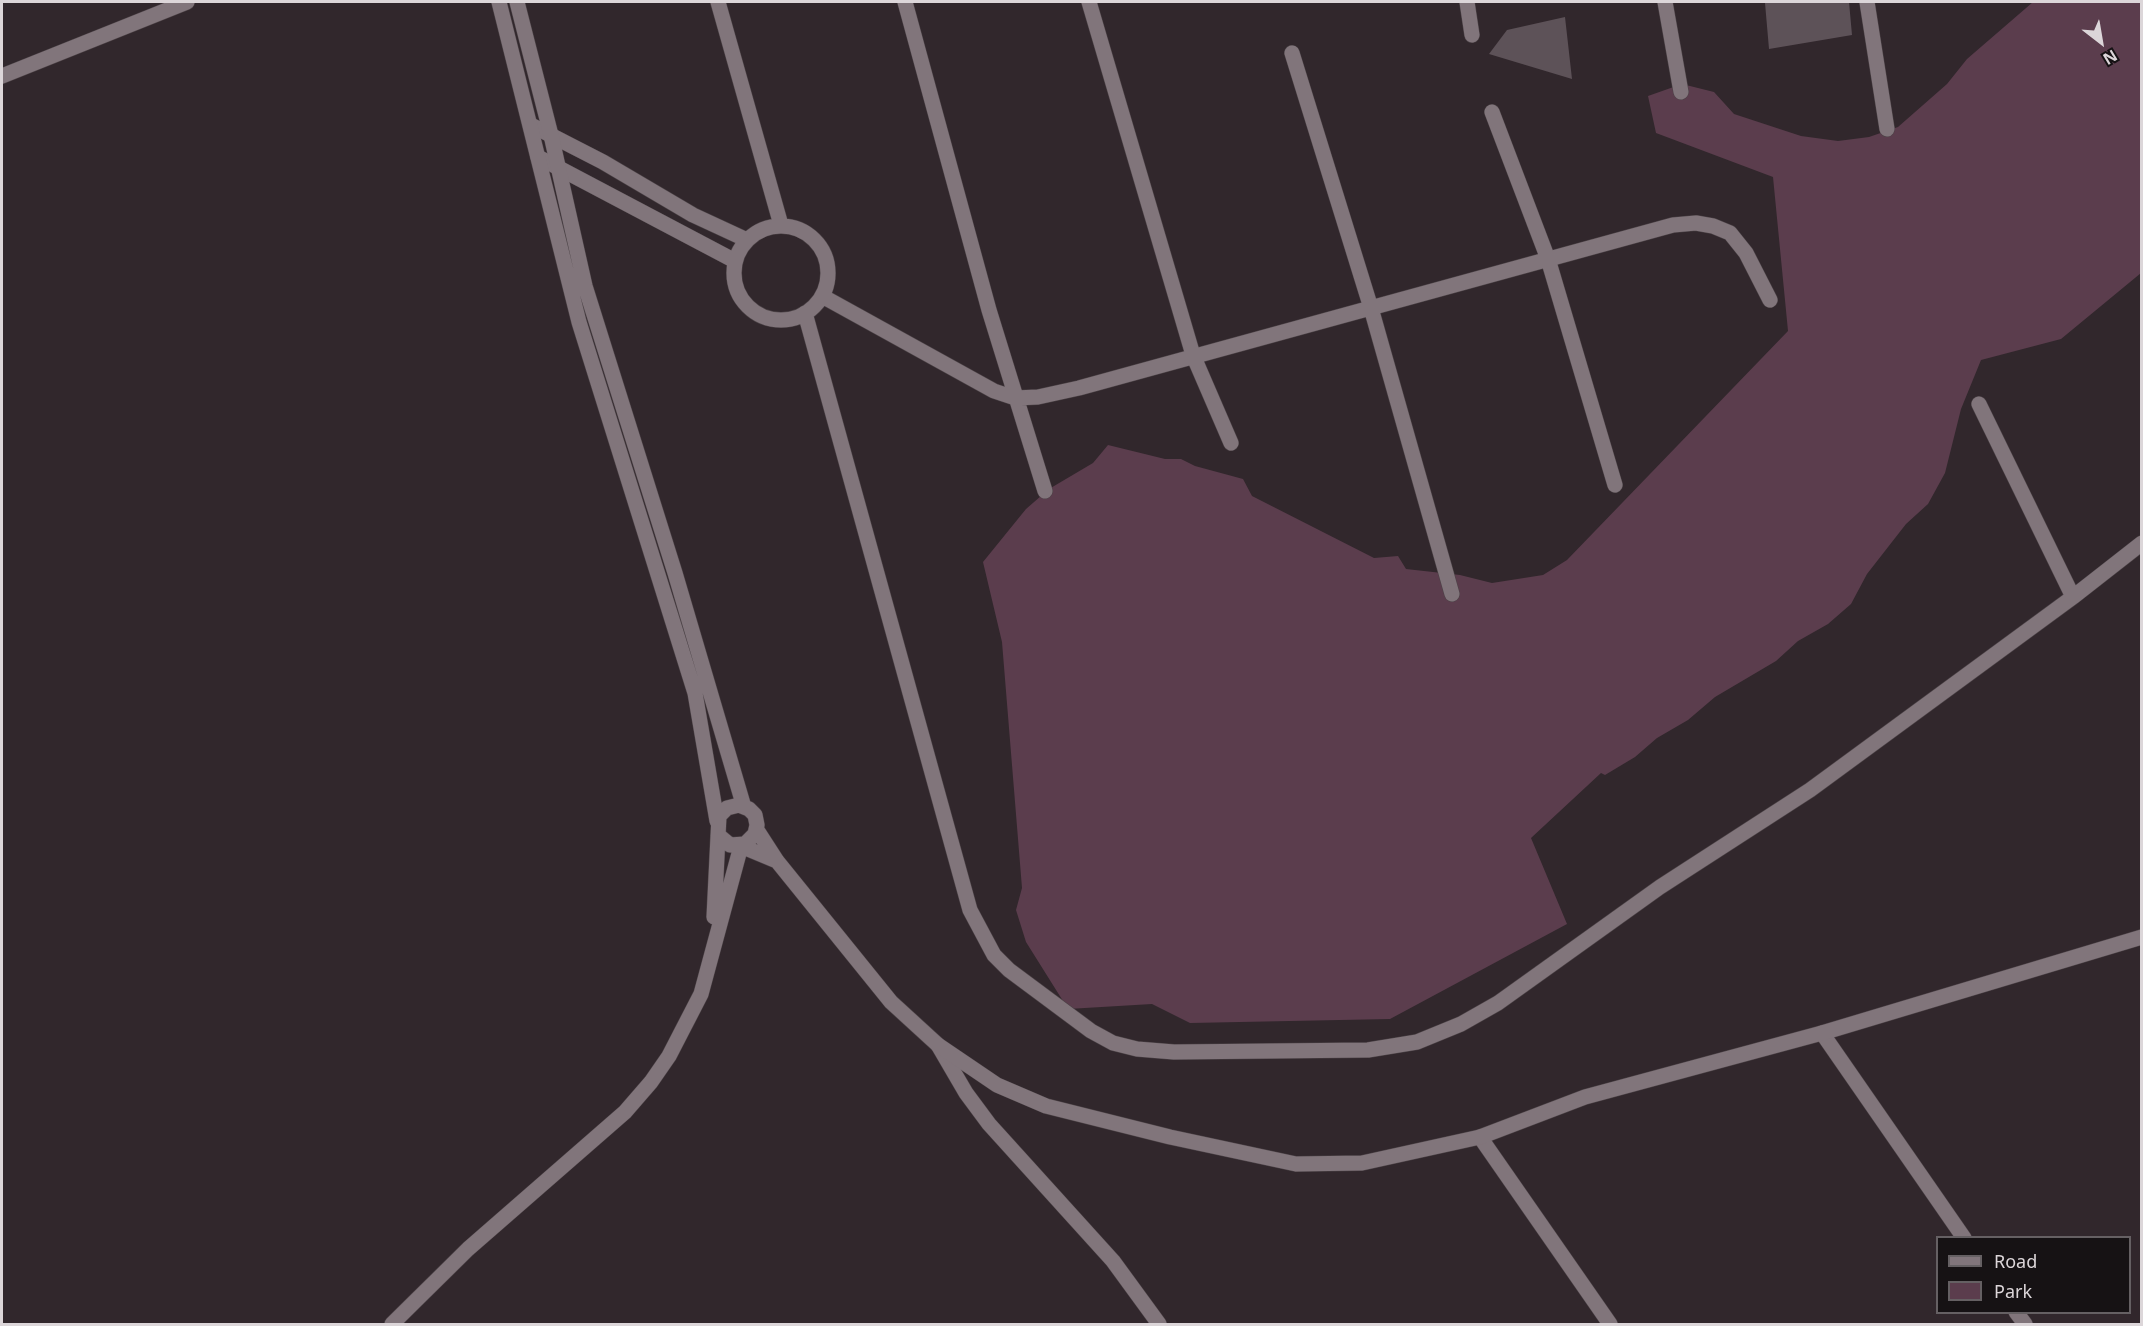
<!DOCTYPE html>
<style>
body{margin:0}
#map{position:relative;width:2143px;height:1326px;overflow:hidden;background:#31272c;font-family:"Noto Sans",sans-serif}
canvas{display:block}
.frame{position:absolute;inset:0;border:3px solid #dcd6d9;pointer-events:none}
.legend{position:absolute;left:1936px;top:1236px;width:195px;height:78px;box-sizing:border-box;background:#161214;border:2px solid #656063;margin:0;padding:8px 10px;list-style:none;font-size:18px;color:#dcd6d9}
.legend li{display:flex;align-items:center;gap:12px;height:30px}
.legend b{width:30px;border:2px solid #656063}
.north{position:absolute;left:2071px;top:12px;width:60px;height:60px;-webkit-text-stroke:4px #161214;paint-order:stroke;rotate:149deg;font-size:16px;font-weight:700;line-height:24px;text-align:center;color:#dcd6d9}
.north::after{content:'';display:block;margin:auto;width:21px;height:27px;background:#dcd6d9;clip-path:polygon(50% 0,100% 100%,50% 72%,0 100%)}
</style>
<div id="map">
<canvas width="2143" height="1326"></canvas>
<div class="frame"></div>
<ul class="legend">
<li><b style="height:8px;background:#81757b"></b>Road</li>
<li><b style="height:16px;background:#5b3d4d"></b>Park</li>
</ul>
<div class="north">N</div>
</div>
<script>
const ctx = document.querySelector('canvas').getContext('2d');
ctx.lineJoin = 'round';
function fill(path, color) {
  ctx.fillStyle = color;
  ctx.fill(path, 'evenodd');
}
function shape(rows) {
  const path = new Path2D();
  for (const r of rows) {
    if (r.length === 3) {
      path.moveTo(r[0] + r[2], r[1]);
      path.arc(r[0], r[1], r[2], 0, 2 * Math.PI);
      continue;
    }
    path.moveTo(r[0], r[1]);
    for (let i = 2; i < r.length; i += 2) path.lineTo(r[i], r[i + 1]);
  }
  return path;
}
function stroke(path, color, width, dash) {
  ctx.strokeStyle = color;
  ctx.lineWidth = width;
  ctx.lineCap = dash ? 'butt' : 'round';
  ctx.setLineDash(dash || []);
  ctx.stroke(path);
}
fill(shape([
 [2033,2,2141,2,2141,273,2061,339,1981,360,1961,409,1945,473,1928,504,1906,524,1867,574,1851,604,1828,624,1798,641,1776,661,1715,697,1688,720,1657,738,1635,757,1605,775,1601,773,1531,838,1567,924,1390,1019,1190,1023,1152,1004,1068,1009,1026,942,1016,910,1022,888,1002,642,983,562,1026,509,1049,489,1093,463,1108,445,1165,459,1181,459,1195,466,1243,479,1252,496,1374,558,1398,556,1406,569,1460,575,1492,583,1543,575,1567,560,1788,331,1773,177,1656,133,1648,96,1682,84,1714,92,1734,114,1801,136,1838,141,1869,137,1898,127,1947,84,1967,59]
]), '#5b3d4d');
fill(shape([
 [1773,2,1849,2,1852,35,1769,49,1765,3],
 [1565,17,1572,79,1489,54,1507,30]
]), '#5d5258');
const minor = shape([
 [718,2,781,225],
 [905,2,989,310,1045,491],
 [1089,2,1193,355,1231,443],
 [1467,2,1472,35],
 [1665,2,1681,92],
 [1867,2,1887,129],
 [1292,53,1371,308,1452,594],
 [2,76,187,2],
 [1492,112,1548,259,1615,485],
 [531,125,603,162,693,215,747,240],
 [538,157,735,261],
 [781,273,47],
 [822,296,994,391,1015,398,1038,397,1079,388,1673,225,1696,223,1713,226,1730,233,1746,253,1770,300],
 [805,313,970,910,994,955,1009,970,1091,1031,1113,1043,1137,1049,1174,1052,1368,1050,1417,1042,1461,1024,1498,1003,1660,887,1810,790,2073,597,2142,543],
 [1979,404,2073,597],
 [1822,1033,1964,1238],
 [938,1045,966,1093,989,1124,1113,1261,1159,1324],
 [1480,1137,1610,1324],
 [2016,1312,2025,1324]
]);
const tertiary = shape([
 [499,2,579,322,695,693,717,821],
 [517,2,551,135,585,286,675,573,744,807],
 [757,830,777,861,891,1002,938,1045,997,1085,1046,1106,1170,1137,1296,1164,1362,1163,1480,1137,1585,1097,1822,1033,2142,937],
 [714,917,719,816,727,808,739,805,749,809,755,815,757,825,755,834,745,844,730,845,718,835],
 [392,1324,468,1249,625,1112,651,1082,669,1056,701,994,741,846,777,861]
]);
stroke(minor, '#4c4347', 16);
stroke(tertiary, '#4c4347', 16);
stroke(minor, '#81757b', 15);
stroke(tertiary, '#81757b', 15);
</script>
